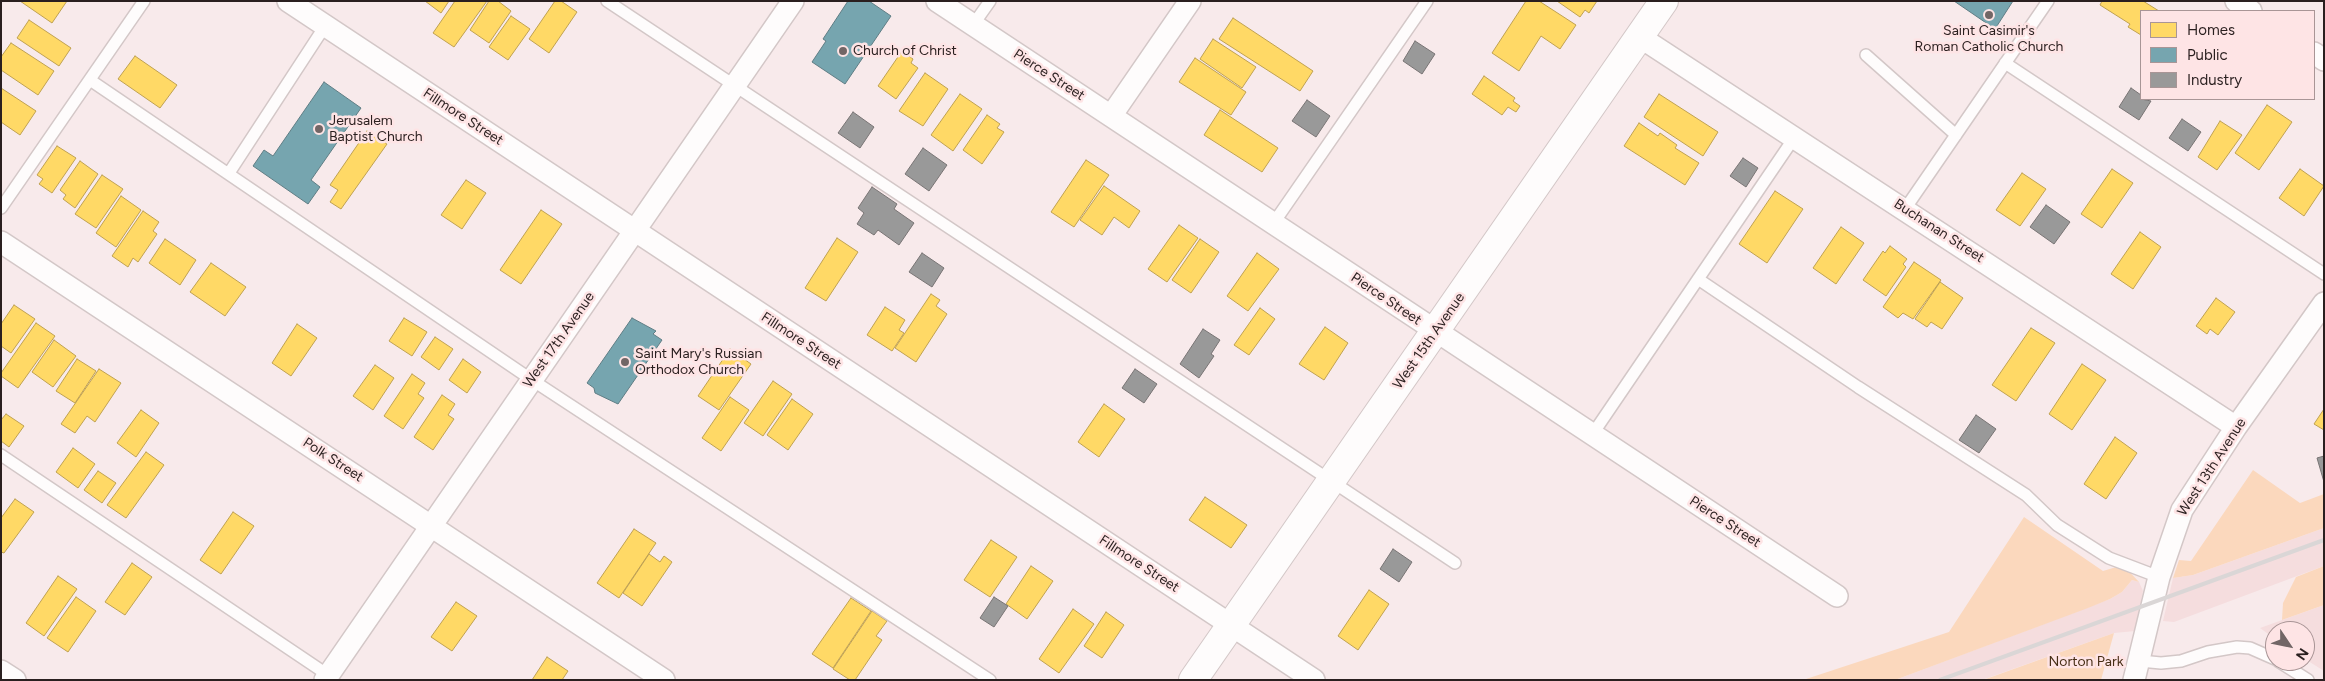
<!DOCTYPE html>
<style>
body{margin:0}
#map{position:relative;width:2325px;height:681px;overflow:hidden;background:#f8eaeb;font-family:Figtree,sans-serif}
canvas{display:block}
.frame{position:absolute;inset:0;border:2px solid #2a1f1f;pointer-events:none}
.legend{position:absolute;left:2140px;top:10px;width:175px;height:90px;box-sizing:border-box;background:#fee4e5;border:1px solid #a99596;margin:0;padding:6px 9px;list-style:none;font-size:15px;color:#2a1f1f}
.legend li{display:flex;align-items:center;gap:10px;height:25px}
.legend b{width:25px;border:1px solid #a99596}
.north{position:absolute;left:2265px;top:621px;width:50px;height:50px;box-sizing:border-box;background:#fee4e5;border:1px solid #a99596;border-radius:50%;rotate:124deg;font-size:14px;font-weight:700;line-height:20px;text-align:center;color:#2a1f1f}
.north::after{content:'';display:block;margin:auto;width:18px;height:22px;background:#726666;clip-path:polygon(50% 0,100% 100%,50% 72%,0 100%)}
</style>
<div id="map">
<canvas width="2325" height="681"></canvas>
<div class="frame"></div>
<ul class="legend">
<li><b style="height:14px;background:#ffd966"></b>Homes</li>
<li><b style="height:14px;background:#76a5af"></b>Public</li>
<li><b style="height:14px;background:#999"></b>Industry</li>
</ul>
<div class="north">N</div>
</div>
<script>
const ctx = document.querySelector('canvas').getContext('2d');
ctx.lineJoin = 'round';
function fill(path, color) {
  ctx.fillStyle = color;
  ctx.fill(path, 'evenodd');
}
function shape(rows) {
  const path = new Path2D();
  for (const r of rows) {
    path.moveTo(r[0], r[1]);
    for (let i = 2; i < r.length; i += 2) path.lineTo(r[i], r[i + 1]);
  }
  return path;
}
function stroke(path, color, width, dash) {
  ctx.strokeStyle = color;
  ctx.lineWidth = width;
  ctx.lineCap = dash ? 'butt' : 'round';
  ctx.setLineDash(dash || []);
  ctx.stroke(path);
}
function label(font, color, halo, rows, align = 'center') {
  ctx.font = font + ' Figtree,sans-serif';
  ctx.lineWidth = 5;
  ctx.setLineDash([]);
  ctx.textBaseline = 'middle';
  ctx.strokeStyle = halo;
  ctx.fillStyle = color;
  for (const [text, x, y, turn = 0] of rows) {
    ctx.save();
    ctx.translate(x, y);
    ctx.rotate((+turn || 0) * Math.PI / 180);
    ctx.textAlign = isNaN(turn) ? turn : align;
    if (halo) ctx.strokeText(text, 0, 0);
    ctx.fillText(text, 0, 0);
    ctx.restore();
  }
}
fill(shape([
 [2324,528,2324,566,2174,622,2163,621,2173,578,2193,575],
 [2132,580,2139,582,2143,591,2135,631,2114,633,1982,680,1895,680,2110,599,2122,592],
 [2324,605,2324,671,2305,659,2305,631,2275,631,2275,639,2260,628]
]), '#f5ddde');
fill(shape([
 [2253,470,2300,503,2324,494,2324,528,2193,575,2173,578,2179,560,2191,561],
 [2024,517,2103,571,2123,565,2139,582,2132,580,2122,592,2110,599,2088,608,1895,680,1803,680,1949,632],
 [2324,566,2324,605,2282,620,2283,603,2296,577],
 [2114,633,2101,680,1982,680,1983,680]
]), '#fbd8bd');
const homes = shape([
 [20,1,67,1,52,23,20,1],
 [425,1,449,1,441,13,425,1],
 [455,1,487,1,454,47,433,33,455,1],
 [489,1,498,1,511,11,489,43,470,30,489,1],
 [555,1,561,1,577,12,549,53,529,39,555,1],
 [1526,1,1539,1,1576,25,1560,49,1541,36,1519,71,1492,53,1526,1],
 [1557,1,1597,1,1589,13,1585,10,1580,17,1557,1],
 [2102,1,2143,1,2159,11,2141,11,2141,35,2128,27,2130,24,2100,5,2102,1],
 [511,16,530,29,508,60,489,47,511,16],
 [1233,18,1313,71,1300,91,1219,39,1233,18],
 [29,20,71,48,59,66,17,38,29,20],
 [1213,39,1256,67,1242,88,1200,59,1213,39],
 [11,43,54,71,38,95,1,70,1,57,11,43],
 [902,51,913,59,911,63,918,68,896,99,878,86,902,51],
 [135,56,177,85,160,108,118,79,135,56],
 [1195,58,1246,92,1231,115,1179,82,1195,58],
 [925,73,948,89,923,126,899,111,925,73],
 [1484,76,1515,98,1513,101,1520,106,1516,112,1508,107,1502,115,1472,94,1484,76],
 [1,88,36,111,20,135,1,122,1,88],
 [960,94,982,109,953,151,931,135,960,94],
 [1659,94,1718,132,1703,156,1644,117,1659,94],
 [2267,105,2292,122,2259,170,2235,153,2267,105],
 [1220,110,1278,148,1262,172,1204,135,1220,110],
 [987,115,1000,124,997,128,1004,132,982,164,963,150,987,115],
 [2220,121,2242,135,2217,170,2198,157,2220,121],
 [1639,123,1658,136,1660,133,1677,145,1675,148,1699,163,1685,185,1624,146,1639,123],
 [367,131,387,144,341,209,330,202,338,190,330,185,367,131],
 [57,146,76,158,52,193,39,184,43,179,37,175,57,146],
 [1086,160,1109,175,1074,227,1051,212,1086,160],
 [80,161,98,174,75,208,63,199,66,195,60,190,80,161],
 [2112,169,2133,183,2102,228,2081,214,2112,169],
 [2300,169,2324,186,2304,216,2279,198,2300,169],
 [2022,173,2046,189,2020,226,1996,210,2022,173],
 [102,175,123,189,96,228,75,214,102,175],
 [466,180,486,193,462,229,441,215,466,180],
 [1104,186,1140,211,1129,228,1114,217,1102,235,1080,220,1104,186],
 [1775,191,1803,209,1767,263,1739,244,1775,191],
 [121,196,141,210,116,247,96,233,121,196],
 [541,210,562,224,521,284,500,270,541,210],
 [143,211,159,222,153,231,157,234,138,262,133,258,128,267,112,256,143,211],
 [1179,225,1198,238,1167,282,1148,269,1179,225],
 [1841,227,1864,243,1836,284,1813,268,1841,227],
 [2140,232,2161,247,2133,289,2111,274,2140,232],
 [837,238,858,252,826,301,805,288,837,238],
 [165,239,196,260,180,285,149,263,165,239],
 [1200,239,1219,252,1191,293,1172,280,1200,239],
 [1890,246,1907,259,1903,264,1906,267,1886,296,1863,280,1883,251,1885,253,1890,246],
 [1257,253,1279,269,1248,311,1227,296,1257,253],
 [1914,262,1941,280,1913,319,1903,313,1898,318,1883,307,1914,262],
 [211,263,246,287,225,316,190,292,211,263],
 [1940,282,1963,298,1942,329,1931,322,1927,327,1915,319,1940,282],
 [931,294,940,300,936,306,947,314,916,362,895,348,931,294],
 [2216,298,2235,312,2218,335,2210,329,2207,334,2196,326,2216,298],
 [14,305,35,319,11,353,1,346,1,324,14,305],
 [885,307,905,320,899,330,904,333,892,351,867,335,885,307],
 [1260,308,1275,319,1249,355,1234,345,1260,308],
 [404,318,427,332,412,356,389,341,404,318],
 [36,323,55,336,18,388,1,376,1,373,36,323],
 [297,324,317,338,291,376,272,363,297,324],
 [1325,327,1348,343,1324,380,1299,364,1325,327],
 [2031,328,2055,343,2016,401,1992,385,2031,328],
 [435,337,453,349,439,370,421,357,435,337],
 [54,340,76,356,53,387,32,372,54,340],
 [730,349,751,364,719,410,698,396,730,349],
 [77,359,96,371,75,403,56,391,77,359],
 [463,359,481,372,467,393,449,380,463,359],
 [2082,364,2106,380,2072,430,2049,414,2082,364],
 [375,365,394,378,373,410,353,396,375,365],
 [99,369,121,383,95,422,87,416,75,433,61,424,99,369],
 [412,374,425,383,418,394,424,398,403,429,384,416,412,374],
 [773,381,792,394,763,436,744,423,773,381],
 [442,395,455,404,448,415,454,419,433,450,414,437,442,395],
 [730,397,749,410,721,451,702,438,730,397],
 [792,399,813,414,788,450,767,435,792,399],
 [1104,404,1125,419,1099,457,1078,442,1104,404],
 [2324,409,2324,430,2314,424,2324,409],
 [141,410,159,423,136,457,117,443,141,410],
 [6,414,24,426,9,447,1,441,1,420,6,414],
 [2115,437,2137,453,2106,499,2084,484,2115,437],
 [73,448,95,464,78,488,56,472,73,448],
 [146,452,164,465,126,518,107,505,146,452],
 [98,471,116,483,102,503,84,490,98,471],
 [1205,497,1247,525,1231,548,1189,520,1205,497],
 [15,499,34,512,4,553,1,552,1,518,15,499],
 [233,512,254,526,221,574,200,560,233,512],
 [634,529,656,543,619,598,597,583,634,529],
 [991,540,1017,557,990,597,964,580,991,540],
 [649,554,660,562,664,556,672,562,642,606,623,593,649,554],
 [132,563,152,577,125,615,105,602,132,563],
 [1031,566,1053,581,1027,619,1006,604,1031,566],
 [58,576,77,589,44,636,26,623,58,576],
 [1369,590,1389,604,1358,650,1338,636,1369,590],
 [76,597,96,611,68,652,47,638,76,597],
 [851,598,871,611,833,668,812,654,851,598],
 [456,602,477,616,452,651,431,637,456,602],
 [1073,609,1094,624,1059,673,1039,659,1073,609],
 [872,611,887,621,876,636,882,640,855,680,850,680,833,669,872,611],
 [1106,612,1124,625,1102,658,1084,646,1106,612],
 [547,657,568,671,562,680,532,680,547,657]
]);
fill(homes, '#ffd966');
stroke(homes, '#bfa151', 1);
const public = shape([
 [848,1,869,1,891,16,845,84,812,62,826,41,823,39,848,1],
 [1954,1,2013,1,1995,29,1954,1],
 [324,82,361,108,311,180,320,187,308,204,253,166,264,150,273,156,324,82],
 [632,318,656,331,653,334,662,340,618,404,595,393,594,388,587,383,632,318]
]);
fill(public, '#76a5af');
stroke(public, '#5f7d84', 1);
const industry = shape([
 [1415,41,1435,54,1422,74,1403,61,1415,41],
 [2131,88,2141,95,2141,99,2151,101,2139,120,2119,107,2131,88],
 [1307,100,1330,116,1316,137,1292,121,1307,100],
 [853,112,874,127,860,148,838,133,853,112],
 [2182,119,2201,132,2188,151,2169,138,2182,119],
 [923,148,947,165,929,191,905,174,923,148],
 [1743,158,1758,168,1746,187,1730,176,1743,158],
 [872,187,897,204,894,209,914,223,899,245,878,230,874,235,857,224,864,213,858,208,872,187],
 [2046,205,2070,222,2054,244,2030,227,2046,205],
 [922,253,944,268,932,287,909,272,922,253],
 [1203,329,1220,340,1211,354,1214,356,1199,378,1180,364,1203,329],
 [1135,369,1157,384,1144,403,1122,388,1135,369],
 [1976,415,1996,429,1979,453,1959,440,1976,415],
 [2324,456,2324,482,2317,458,2324,456],
 [1393,549,1412,562,1399,582,1380,569,1393,549],
 [994,597,1008,606,994,627,980,618,994,597]
]);
fill(industry, '#999');
stroke(industry, '#787474', 1);
const lane = shape([
 [607,1,1455,563],
 [973,25,990,1],
 [1866,55,1956,135],
 [2005,63,2324,274],
 [90,80,532,380,990,680],
 [229,173,325,26],
 [1,208,144,1],
 [1905,209,2048,1],
 [1273,224,1427,1],
 [1698,279,1858,387,2026,495,2057,525,2109,558,2159,577],
 [1592,435,1794,138],
 [1,455,331,677],
 [2140,661,2161,663,2181,661,2208,652,2237,647,2250,648,2275,659],
 [2278,661,2308,680]
]);
const street = shape([
 [288,1,1314,680],
 [937,1,1837,596],
 [2236,1,2251,11],
 [1640,37,2236,427],
 [2314,53,2324,60],
 [1111,116,1190,1],
 [1,242,664,680],
 [1,671,15,680],
 [325,680,793,1],
 [2134,680,2159,577,2182,510,2236,427,2324,303]
]);
const secondary = shape([
 [1193,680,1664,1]
]);
stroke(lane, '#d3c7c7', 14);
stroke(street, '#d3c7c7', 24);
stroke(secondary, '#d3c7c7', 30);
stroke(lane, '#fefcfc', 11);
stroke(street, '#fefcfc', 21);
stroke(secondary, '#fefcfc', 28);
stroke(shape([
 [1940,680,2324,540]
]), '#dad6d6', 4);
for (const [x, y, r, color] of [
 [1989,15,5,"#726666"],
 [843,51,5,"#726666"],
 [319,129,5,"#726666"],
 [625,362,5,"#726666"]
]) {
  const dot = new Path2D();
  dot.arc(x, y, r, 0, 2 * Math.PI);
  ctx.fillStyle = color;
  ctx.fill(dot);
  stroke(dot, '#fee4e5', 2);
}
label('14px', '#2a1f1f', '#fee4e5', [
 ["Saint Casimir's",1989,31,"center"],
 ["Roman Catholic Church",1989,47,"center"],
 ["Church of Christ",853,51],
 ["Jerusalem",329,121],
 ["Baptist Church",329,137],
 ["Saint Mary's Russian",635,354],
 ["Orthodox Church",635,370]
], 'left');
label('14px', '#2a1f1f', '#fee4e5', [
 ["Pierce Street",1049,75,33],
 ["Fillmore Street",463,117,33],
 ["Buchanan Street",1939,231,33],
 ["Pierce Street",1386,299,34],
 ["West 17th Avenue",559,340,-55],
 ["Fillmore Street",801,341,33],
 ["West 15th Avenue",1429,341,-55],
 ["Polk Street",333,460,33],
 ["West 13th Avenue",2212,467,-57],
 ["Pierce Street",1725,522,33],
 ["Fillmore Street",1139,564,33]
]);
label('14px', '#472e16', '#fee4e5', [
 ["Norton Park",2086,662]
]);
</script>
